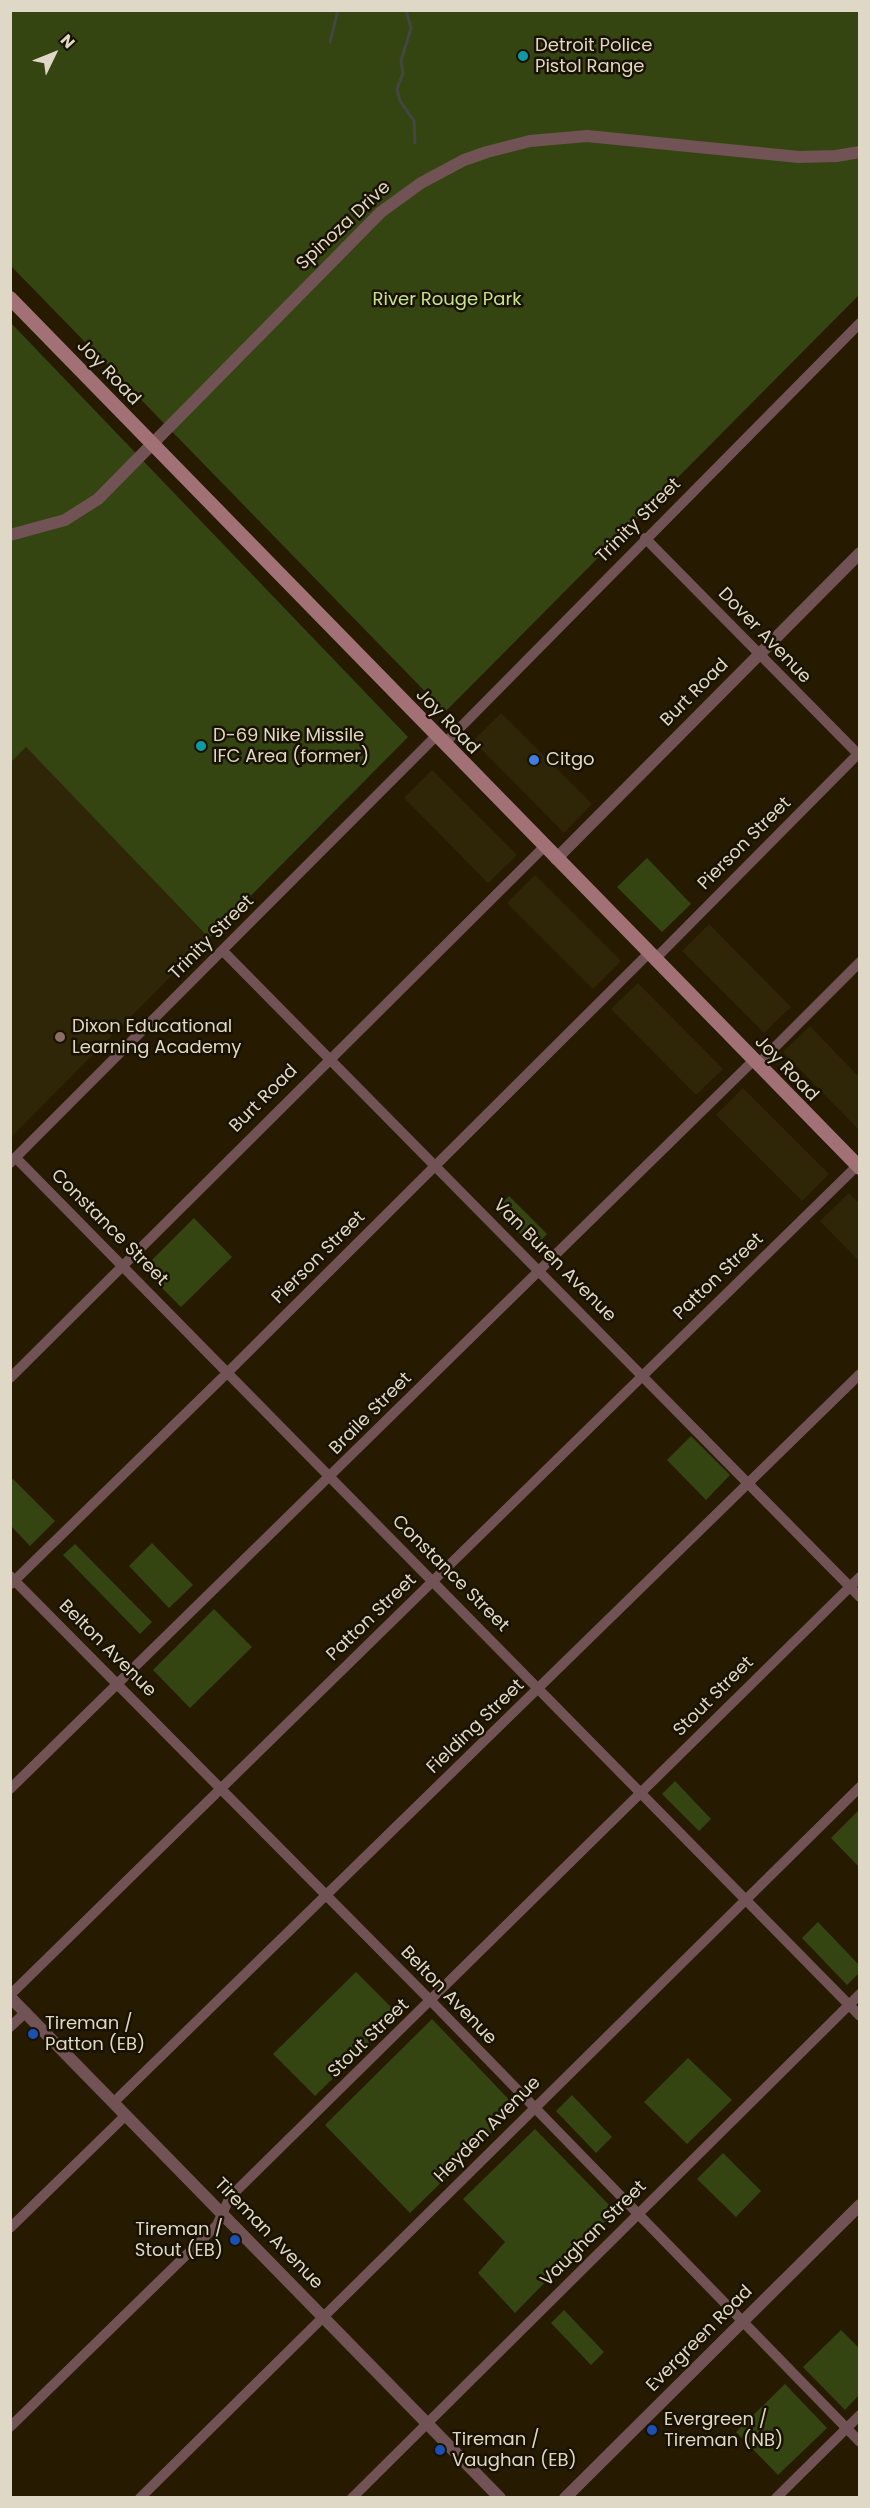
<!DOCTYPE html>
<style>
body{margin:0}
#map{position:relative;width:870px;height:2508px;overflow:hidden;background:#261b00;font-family:Poppins,sans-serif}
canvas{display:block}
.frame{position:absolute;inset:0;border:12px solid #dfd8c7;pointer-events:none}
.north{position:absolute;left:24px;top:24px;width:60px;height:60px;-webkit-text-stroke:4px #1a1200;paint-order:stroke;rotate:47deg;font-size:16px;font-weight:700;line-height:24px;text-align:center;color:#dfd8c7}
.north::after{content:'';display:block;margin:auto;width:21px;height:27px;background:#dfd8c7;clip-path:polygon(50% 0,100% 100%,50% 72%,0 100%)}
</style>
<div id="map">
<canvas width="870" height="2508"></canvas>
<div class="frame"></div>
<div class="north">N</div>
</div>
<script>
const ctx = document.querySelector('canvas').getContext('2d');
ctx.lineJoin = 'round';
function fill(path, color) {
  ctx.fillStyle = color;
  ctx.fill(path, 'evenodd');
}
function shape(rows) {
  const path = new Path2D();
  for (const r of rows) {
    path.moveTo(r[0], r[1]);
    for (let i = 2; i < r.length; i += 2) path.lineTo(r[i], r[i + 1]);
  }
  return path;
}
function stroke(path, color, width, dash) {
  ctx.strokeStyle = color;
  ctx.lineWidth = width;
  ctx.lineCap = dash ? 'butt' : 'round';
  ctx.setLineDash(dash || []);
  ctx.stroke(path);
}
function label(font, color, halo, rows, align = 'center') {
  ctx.font = font + ' Poppins,sans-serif';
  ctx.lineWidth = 5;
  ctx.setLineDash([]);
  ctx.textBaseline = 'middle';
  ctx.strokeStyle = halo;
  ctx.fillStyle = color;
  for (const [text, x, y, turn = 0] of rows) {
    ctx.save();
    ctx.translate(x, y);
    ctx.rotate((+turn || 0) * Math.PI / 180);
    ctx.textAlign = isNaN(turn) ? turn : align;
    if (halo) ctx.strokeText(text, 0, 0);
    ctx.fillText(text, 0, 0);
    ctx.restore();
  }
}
fill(shape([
 [501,713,592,804,564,833,473,741],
 [26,747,209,938,11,1137,10,762],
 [432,770,517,855,488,883,404,798],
 [535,875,621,961,593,989,507,903],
 [709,924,791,1007,764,1033,682,951],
 [638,983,723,1069,696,1095,611,1009],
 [810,1026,859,1077,859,1130,783,1052],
 [743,1088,829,1174,802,1201,716,1115],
 [849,1193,859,1203,859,1261,820,1221]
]), '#2f2507');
fill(shape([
 [10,11,859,11,859,295,445,712,11,266],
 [11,323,408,737,209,938,26,747,11,762],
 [647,858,691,904,662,932,617,887],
 [509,1196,547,1234,534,1248,496,1209],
 [194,1218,232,1257,181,1307,143,1269],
 [691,1436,730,1475,706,1500,667,1460],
 [13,1479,55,1521,30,1546,11,1526,11,1481],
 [152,1543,193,1585,169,1608,129,1566],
 [75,1544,152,1622,140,1634,63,1555],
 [214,1609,252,1647,190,1708,153,1670],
 [675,1781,711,1819,699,1831,662,1794],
 [859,1810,859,1867,831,1838],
 [818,1922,859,1965,859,1973,847,1985,802,1938],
 [356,1972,398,2014,315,2096,273,2054],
 [432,2019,517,2108,410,2213,325,2125],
 [688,2058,732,2100,687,2144,644,2102],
 [572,2095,612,2137,596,2153,556,2111],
 [535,2129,615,2211,515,2313,478,2273,505,2242,463,2199],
 [723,2153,761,2191,736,2217,697,2179],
 [564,2310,604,2352,591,2365,551,2323],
 [841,2330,860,2349,859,2395,845,2410,803,2367],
 [785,2384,827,2428,778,2475,736,2432]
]), '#354512');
stroke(shape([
 [406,10,411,28,401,61,403,73,397,89,400,101,414,121,415,143],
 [330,42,338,10]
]), '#434641', 3);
stroke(shape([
 [645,538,860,756],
 [444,744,860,323],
 [223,951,860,1597],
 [655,959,860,752],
 [757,1065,860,962],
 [16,1158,860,2016],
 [10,1163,436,736],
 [10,1378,544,847],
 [10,1576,431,2001,860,2442],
 [11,1584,222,1378,649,953],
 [10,1789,753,1061],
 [10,1995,860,1163],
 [10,2027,26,2012],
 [114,2102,860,1374],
 [10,2228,126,2115],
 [10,2427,217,2225,230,2197,860,1577],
 [140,2498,860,1787],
 [352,2498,860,1994],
 [776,2498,860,2415]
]), '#715355', 10);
stroke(shape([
 [10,535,65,520,98,499,381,212,421,183,464,160,487,152,530,141,587,136,799,157,836,156,860,152],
 [556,859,860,553],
 [10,1997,500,2498],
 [565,2498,860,2205]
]), '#715355', 12);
stroke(shape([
 [10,298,860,1168]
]), '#a17176', 14);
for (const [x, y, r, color] of [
 [523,56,6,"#0f9aa8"],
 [201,746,6,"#0f9aa8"],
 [534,760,6,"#3f7fe0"],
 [60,1037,6,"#8d6e63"],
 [33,2034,6,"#1a4fb4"],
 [235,2240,6,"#1a4fb4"],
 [652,2430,6,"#1a4fb4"],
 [440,2450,6,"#1a4fb4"]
]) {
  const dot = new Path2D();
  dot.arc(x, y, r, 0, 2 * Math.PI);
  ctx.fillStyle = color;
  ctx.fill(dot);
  stroke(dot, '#1a1200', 2);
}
label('18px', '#dfd8c7', '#1a1200', [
 ["Detroit Police",535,46],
 ["Pistol Range",535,67],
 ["D-69 Nike Missile",213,736],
 ["IFC Area (former)",213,757],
 ["Citgo",546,760],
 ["Dixon Educational",72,1027],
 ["Learning Academy",72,1048],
 ["Tireman /",45,2024],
 ["Patton (EB)",45,2045],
 ["Tireman /",223,2230,"right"],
 ["Stout (EB)",223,2251,"right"],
 ["Evergreen /",664,2420],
 ["Tireman (NB)",664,2441],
 ["Tireman /",452,2440],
 ["Vaughan (EB)",452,2461]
], 'left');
label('18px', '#dfd8c7', '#1a1200', [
 ["Spinoza Drive",344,226,-43],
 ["Joy Road",108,373,46],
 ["Trinity Street",639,521,-45],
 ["Dover Avenue",764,636,46],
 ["Burt Road",695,693,-45],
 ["Joy Road",447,722,46],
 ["Pierson Street",745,844,-45],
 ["Trinity Street",212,938,-45],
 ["Joy Road",786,1069,46],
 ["Burt Road",264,1099,-45],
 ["Constance Street",109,1228,45],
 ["Pierson Street",319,1258,-45],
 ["Van Buren Avenue",554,1261,45],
 ["Patton Street",719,1277,-44],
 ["Braile Street",371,1414,-45],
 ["Constance Street",450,1574,45],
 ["Patton Street",372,1618,-44],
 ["Belton Avenue",107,1649,45],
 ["Stout Street",714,1697,-45],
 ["Fielding Street",476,1727,-44],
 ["Belton Avenue",448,1996,46],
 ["Stout Street",369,2039,-44],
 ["Heyden Avenue",488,2130,-45],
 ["Tireman Avenue",268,2234,46],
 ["Vaughan Street",594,2234,-45],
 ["Evergreen Road",700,2339,-45]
]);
label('18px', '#c4e48b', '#1a1200', [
 ["River Rouge Park",447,300]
]);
</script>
